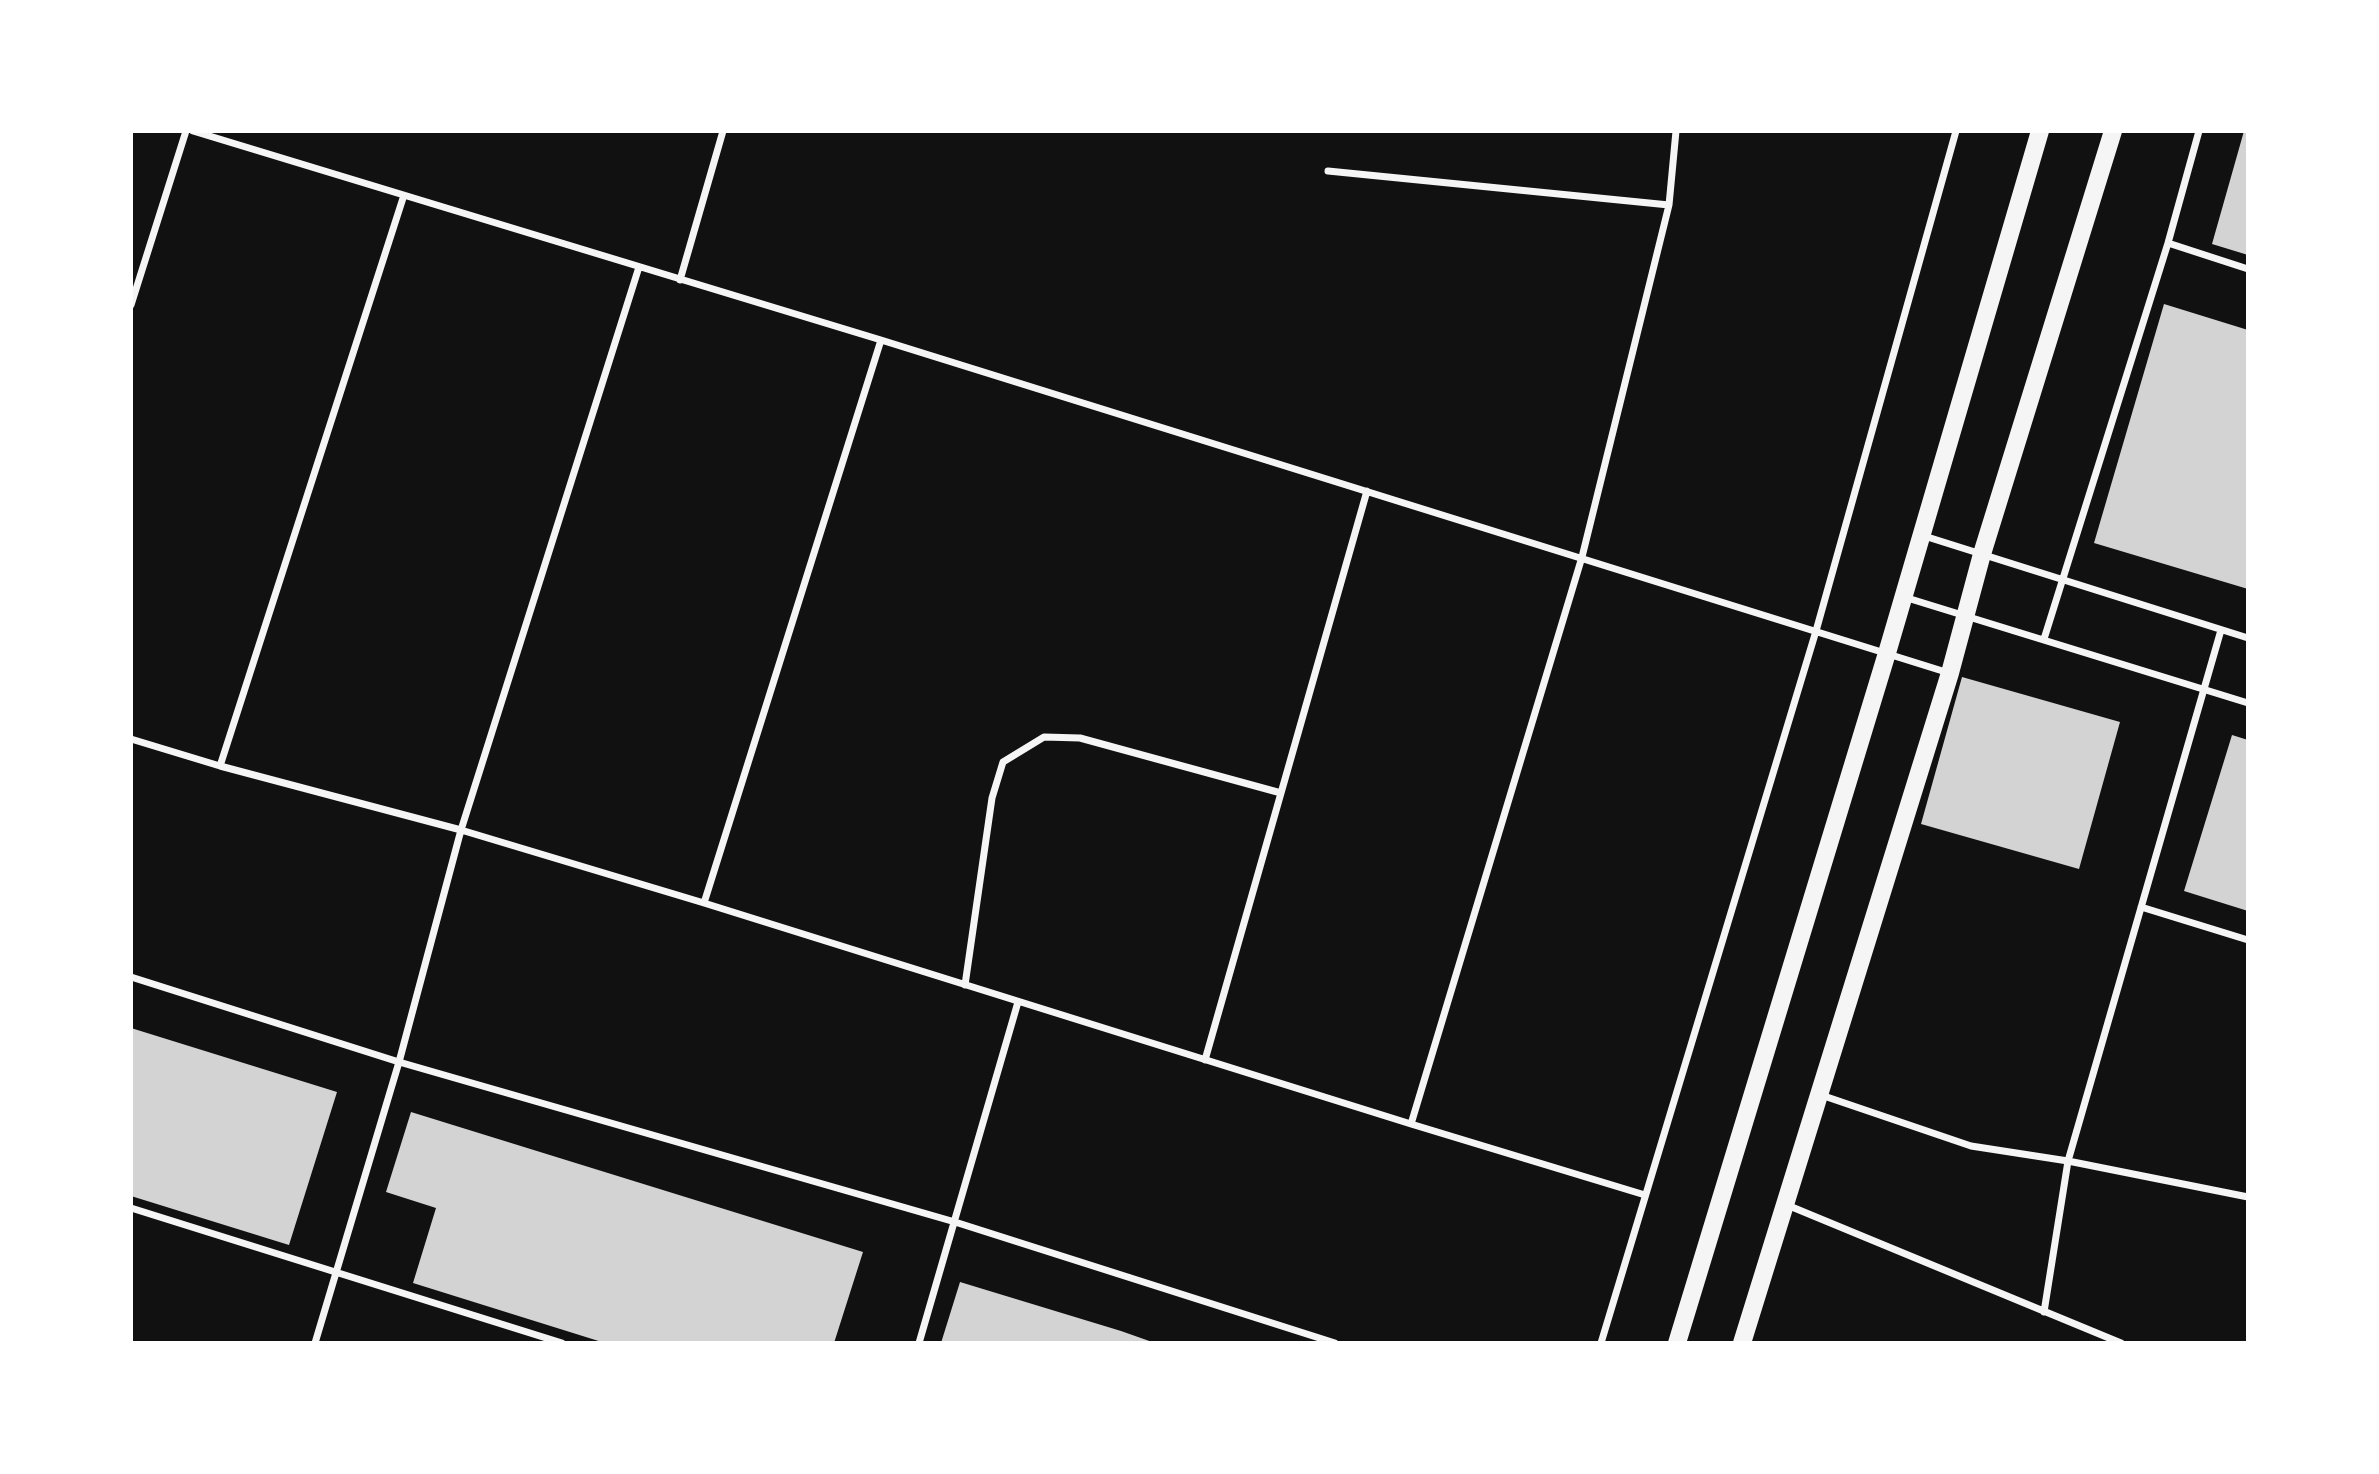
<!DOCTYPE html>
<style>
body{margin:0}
#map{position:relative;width:2379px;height:1474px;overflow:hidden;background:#111;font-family:"Work Sans",sans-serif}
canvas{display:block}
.frame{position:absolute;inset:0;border:133px solid #fff;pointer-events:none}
</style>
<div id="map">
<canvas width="2379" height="1474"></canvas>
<div class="frame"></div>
</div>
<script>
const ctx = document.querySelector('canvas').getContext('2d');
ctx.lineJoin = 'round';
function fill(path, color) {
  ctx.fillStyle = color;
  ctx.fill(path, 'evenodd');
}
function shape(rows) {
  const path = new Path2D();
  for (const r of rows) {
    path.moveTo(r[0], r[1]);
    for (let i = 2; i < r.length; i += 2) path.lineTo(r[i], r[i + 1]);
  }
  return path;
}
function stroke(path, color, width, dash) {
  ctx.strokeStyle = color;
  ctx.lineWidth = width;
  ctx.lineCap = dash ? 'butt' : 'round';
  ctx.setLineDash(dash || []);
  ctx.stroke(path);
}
fill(shape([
 [2244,131,2248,131,2248,255,2212,244],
 [2164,304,2248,330,2248,589,2094,543],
 [1962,677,2120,722,2079,869,1921,824],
 [2232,735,2248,740,2248,911,2184,891],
 [131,1028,337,1092,289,1245,131,1196],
 [411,1112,863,1252,834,1343,605,1343,413,1283,436,1208,386,1192],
 [960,1282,1121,1331,1155,1343,941,1343]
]), '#d3d3d3');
stroke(shape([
 [193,131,881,340,1949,673],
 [1328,171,1669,205,1676,131],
 [2168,243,2248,269],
 [680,280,723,131],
 [131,305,186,131],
 [1921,535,2248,638],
 [1904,597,2248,703],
 [2044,639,2168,243,2199,131],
 [131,739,220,766,461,830,704,903,1411,1124,1645,1195],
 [220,766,404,195],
 [704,903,881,340],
 [2141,907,2248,940],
 [131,977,399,1062,955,1222,1335,1343],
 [965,985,992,798,1003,762,1044,737,1080,738,1281,793],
 [1205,1060,1367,491],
 [1821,1095,1971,1146,2068,1161,2248,1197],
 [1411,1124,1582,557,1669,205],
 [1787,1205,2121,1343],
 [131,1208,562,1343],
 [2044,1312,2068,1161,2221,630],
 [315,1343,399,1062,461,830,639,267],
 [919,1343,1018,1002],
 [1601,1343,1816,631,1956,131]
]), '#f5f5f5', 7);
stroke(shape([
 [1677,1343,1887,653,2040,131],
 [1742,1343,1950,673,1982,554,2113,131]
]), '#f5f5f5', 18);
</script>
